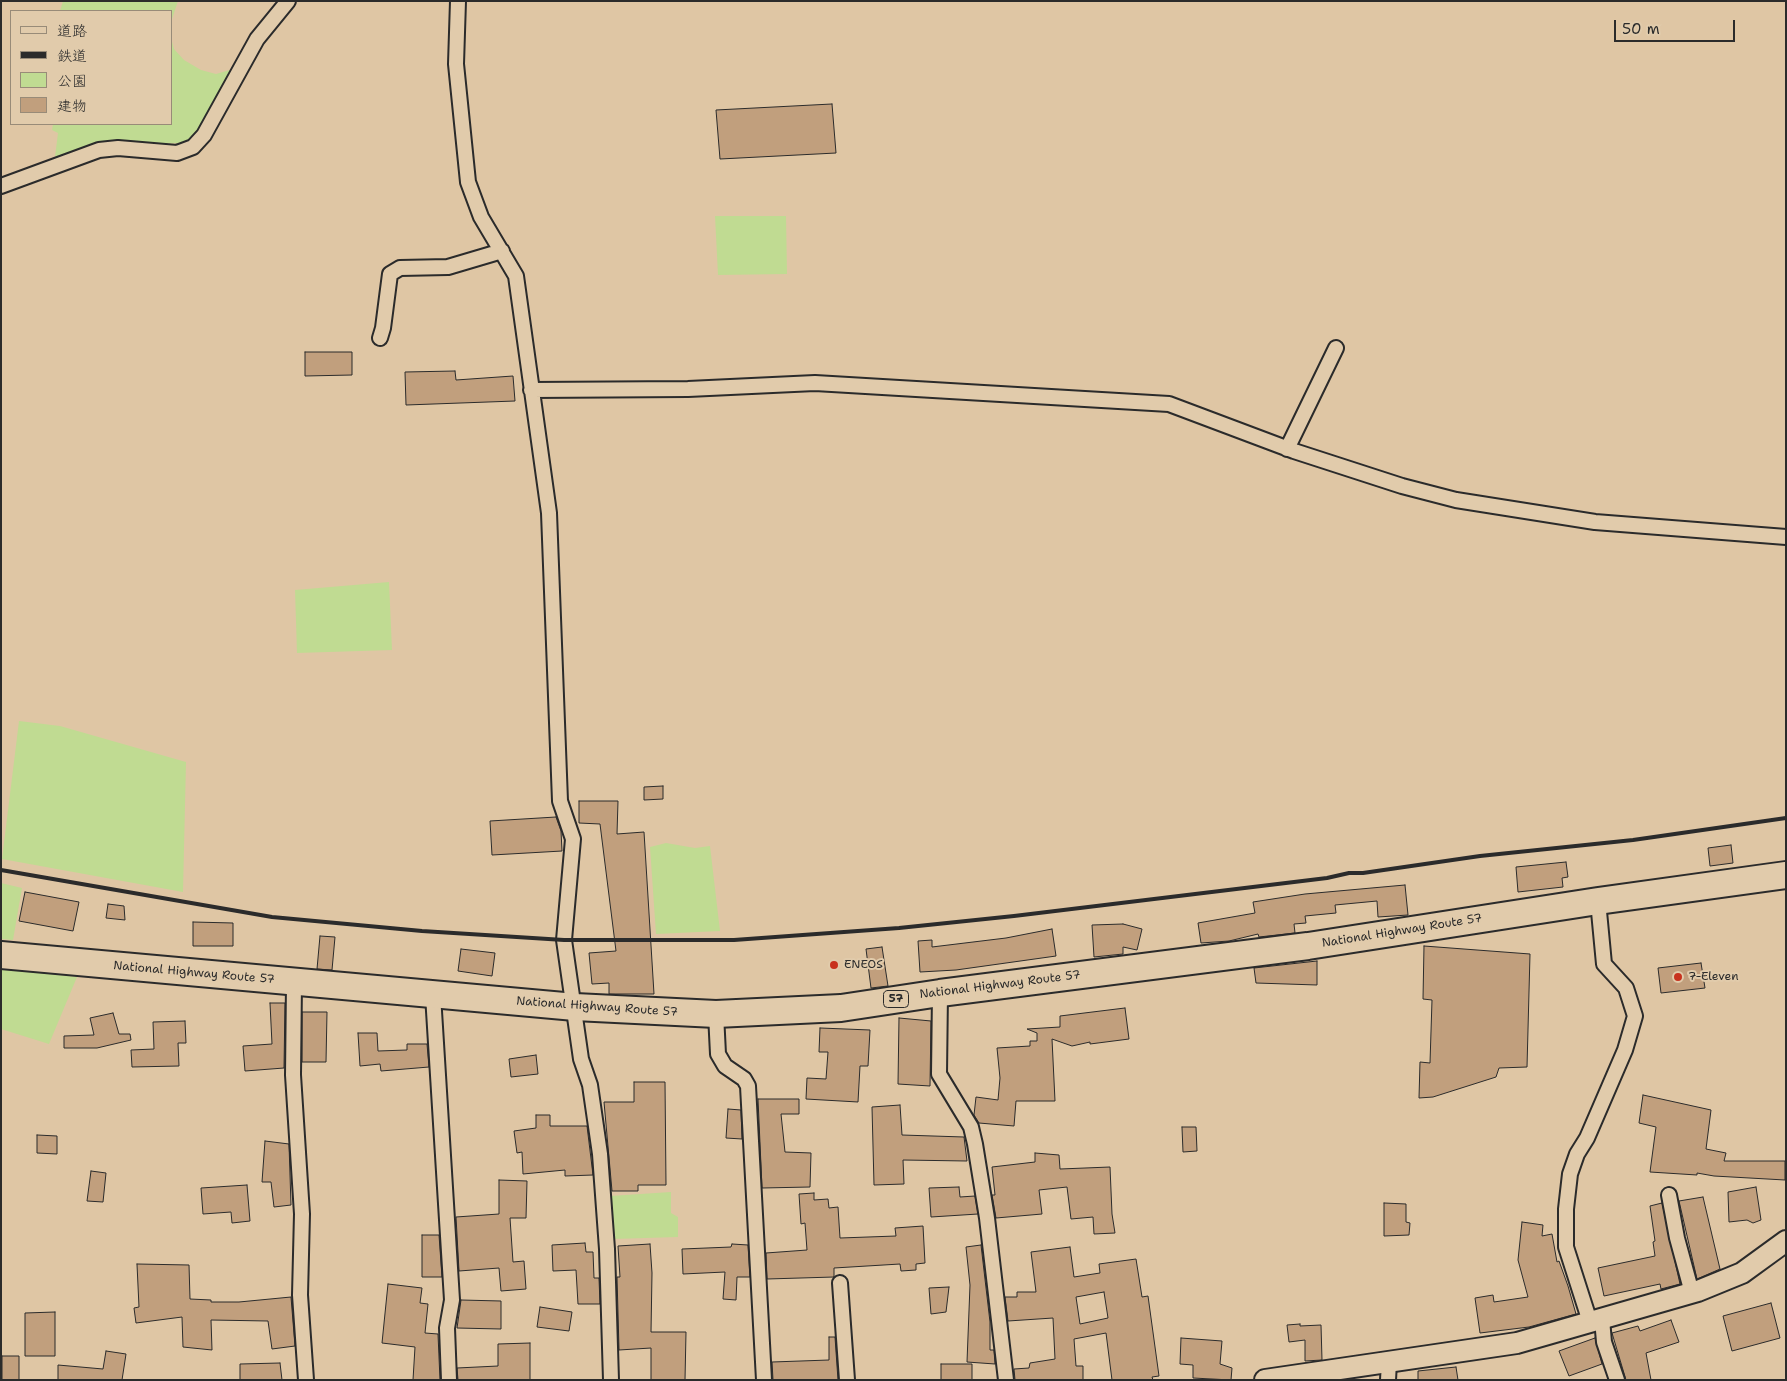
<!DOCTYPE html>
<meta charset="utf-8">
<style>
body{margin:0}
#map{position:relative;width:1787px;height:1381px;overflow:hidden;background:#dfc6a4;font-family:"Shantell Sans","Klee One",sans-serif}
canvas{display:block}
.frame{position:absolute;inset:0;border:2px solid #2b2b2b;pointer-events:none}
.legend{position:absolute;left:10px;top:10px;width:162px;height:115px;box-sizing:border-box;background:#e1cbab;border:1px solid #988b78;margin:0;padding:6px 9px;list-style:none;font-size:15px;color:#2b2b2b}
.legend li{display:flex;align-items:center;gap:10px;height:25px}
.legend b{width:25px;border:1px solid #988b78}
.scale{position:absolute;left:1614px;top:20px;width:121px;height:22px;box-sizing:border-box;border:2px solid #2b2b2b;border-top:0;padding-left:6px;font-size:15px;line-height:18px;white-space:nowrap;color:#2b2b2b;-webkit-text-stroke:4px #e1cbab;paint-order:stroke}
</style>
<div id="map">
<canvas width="1787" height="1381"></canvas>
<div class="frame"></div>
<ul class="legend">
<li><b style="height:6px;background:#e1cbab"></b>道路</li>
<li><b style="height:6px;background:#2b2b2b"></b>鉄道</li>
<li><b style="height:14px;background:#c0db92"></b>公園</li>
<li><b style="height:14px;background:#c19f7d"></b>建物</li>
</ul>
<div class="scale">50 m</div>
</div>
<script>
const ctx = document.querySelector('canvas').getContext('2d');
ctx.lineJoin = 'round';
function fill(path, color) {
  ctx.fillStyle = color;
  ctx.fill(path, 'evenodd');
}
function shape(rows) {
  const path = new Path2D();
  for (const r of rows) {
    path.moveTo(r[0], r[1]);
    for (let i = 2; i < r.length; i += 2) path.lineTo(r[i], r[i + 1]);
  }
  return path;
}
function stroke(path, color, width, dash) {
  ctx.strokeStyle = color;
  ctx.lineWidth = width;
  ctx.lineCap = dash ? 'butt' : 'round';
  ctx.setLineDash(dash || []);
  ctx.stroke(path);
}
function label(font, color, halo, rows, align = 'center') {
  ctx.font = font + ' "Shantell Sans",sans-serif';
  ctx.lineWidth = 4;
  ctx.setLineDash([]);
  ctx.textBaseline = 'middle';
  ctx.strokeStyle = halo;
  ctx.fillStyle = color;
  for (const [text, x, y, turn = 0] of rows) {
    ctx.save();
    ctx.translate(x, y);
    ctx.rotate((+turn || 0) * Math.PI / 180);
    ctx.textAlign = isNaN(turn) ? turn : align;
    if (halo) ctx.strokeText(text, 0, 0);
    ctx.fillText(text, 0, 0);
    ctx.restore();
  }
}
fill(shape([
 [63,1,121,2,178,1,171,22,171,11,60,11],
 [171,38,174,49,184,60,201,70,216,74,233,69,208,117,192,138,180,143,152,144,104,142,55,157,58,133,52,130,53,124,171,124],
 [715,216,786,216,787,274,718,275],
 [389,582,392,650,297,653,295,590],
 [19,721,60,726,186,762,183,892,2,859],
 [666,843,695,848,710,846,720,931,656,934,650,847],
 [1,883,22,888,13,940,1,939],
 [1,968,77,977,49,1044,1,1029],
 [671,1192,671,1213,678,1217,678,1237,614,1239,610,1196]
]), '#c0db92');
const building = shape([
 [832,104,836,153,720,159,716,110,832,104],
 [305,352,352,352,352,375,305,376,305,352],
 [455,371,456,380,513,376,515,401,406,405,405,372,455,371],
 [663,786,663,799,644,800,644,787,663,786],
 [579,801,618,801,617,834,644,832,654,994,609,994,609,983,592,984,589,953,616,951,600,824,579,823,579,801],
 [556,817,561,831,562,851,492,855,490,821,556,817],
 [1731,845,1733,863,1710,866,1708,848,1731,845],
 [1566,862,1568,877,1562,878,1563,887,1518,892,1516,867,1566,862],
 [1405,885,1408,915,1378,917,1377,901,1335,905,1336,913,1305,916,1306,923,1294,924,1295,933,1259,937,1258,934,1229,941,1201,943,1198,923,1255,913,1253,902,1305,894,1405,885],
 [25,892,79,902,73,931,19,921,25,892],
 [108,904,124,906,125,920,106,918,108,904],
 [193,922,233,923,233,946,193,946,193,922],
 [1123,924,1142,929,1137,950,1123,947,1123,954,1094,957,1092,925,1123,924],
 [1052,929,1056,956,956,970,920,972,918,941,932,940,932,947,1006,938,1052,929],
 [320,936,335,937,332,970,317,969,320,936],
 [1424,946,1530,954,1527,1067,1499,1068,1496,1077,1433,1097,1419,1098,1420,1062,1430,1063,1432,1000,1423,999,1424,946],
 [882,947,888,986,871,988,866,949,882,947],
 [461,949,495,953,492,976,458,971,461,949],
 [1317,961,1317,985,1256,983,1254,968,1317,961],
 [1701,963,1705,988,1661,993,1658,968,1701,963],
 [270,1003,285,1003,284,1068,245,1071,243,1046,272,1044,270,1003],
 [1125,1008,1129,1039,1090,1044,1090,1042,1072,1046,1052,1039,1055,1101,1016,1101,1014,1126,979,1123,974,1115,976,1097,998,1100,1000,1078,997,1048,1030,1046,1030,1041,1037,1041,1037,1033,1027,1029,1060,1027,1060,1016,1125,1008],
 [302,1012,327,1012,326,1062,302,1062,302,1012],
 [113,1013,119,1034,130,1034,131,1040,97,1048,64,1048,64,1036,94,1035,90,1018,113,1013],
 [899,1018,931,1021,930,1086,898,1084,899,1018],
 [185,1021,186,1043,178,1043,179,1066,132,1067,131,1050,154,1049,153,1022,185,1021],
 [820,1028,870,1030,868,1066,860,1066,858,1102,806,1099,807,1078,826,1079,828,1052,819,1052,820,1028],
 [358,1033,377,1033,378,1051,407,1050,407,1044,427,1044,429,1067,381,1071,380,1064,360,1066,358,1033],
 [536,1055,538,1074,511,1077,509,1059,536,1055],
 [634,1082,665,1082,666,1185,638,1185,638,1191,612,1191,604,1102,634,1102,634,1082],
 [1643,1095,1711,1110,1706,1149,1726,1153,1724,1161,1785,1161,1785,1180,1714,1176,1697,1173,1697,1175,1650,1172,1656,1127,1639,1123,1643,1095],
 [758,1099,799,1099,799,1114,781,1114,785,1152,811,1153,810,1187,762,1188,758,1099],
 [900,1105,902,1135,964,1137,967,1161,903,1160,904,1184,874,1185,872,1107,900,1105],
 [728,1109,741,1110,742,1139,726,1138,728,1109],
 [536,1115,550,1115,550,1126,587,1126,593,1175,565,1176,565,1170,523,1174,522,1152,517,1153,514,1131,536,1128,536,1115],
 [1182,1127,1196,1127,1197,1151,1183,1152,1182,1127],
 [37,1135,57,1136,57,1154,37,1153,37,1135],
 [265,1141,289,1144,291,1205,274,1207,271,1182,262,1182,265,1141],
 [1035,1153,1059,1155,1060,1169,1110,1167,1112,1214,1115,1233,1094,1234,1093,1217,1071,1219,1067,1187,1039,1190,1042,1214,996,1218,992,1195,995,1195,992,1167,1035,1162,1035,1153],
 [91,1171,106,1173,103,1202,87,1201,91,1171],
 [499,1180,527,1181,526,1218,510,1218,513,1262,524,1261,526,1289,501,1291,499,1268,459,1271,456,1217,499,1214,499,1180],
 [247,1185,250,1221,232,1223,231,1212,203,1214,201,1188,247,1185],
 [959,1187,960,1197,975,1196,978,1214,931,1217,929,1188,959,1187],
 [1756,1187,1761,1220,1753,1223,1747,1220,1729,1222,1728,1192,1756,1187],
 [814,1193,814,1200,828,1199,829,1208,838,1207,840,1238,896,1236,895,1228,923,1226,925,1263,916,1264,916,1270,901,1271,900,1264,834,1268,834,1277,767,1279,766,1253,807,1250,805,1223,801,1224,799,1194,814,1193],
 [1703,1197,1720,1269,1697,1279,1679,1201,1703,1197],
 [1384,1203,1406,1204,1406,1222,1410,1223,1409,1235,1384,1236,1384,1203],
 [1662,1203,1680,1284,1661,1289,1660,1284,1604,1296,1598,1268,1655,1256,1653,1242,1655,1241,1650,1206,1662,1203],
 [1522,1222,1543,1225,1542,1236,1552,1234,1557,1262,1559,1261,1568,1286,1576,1314,1529,1327,1480,1333,1475,1298,1493,1295,1494,1302,1528,1297,1518,1260,1522,1222],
 [422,1235,439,1235,442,1277,422,1277,422,1235],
 [585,1243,586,1252,593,1252,594,1278,599,1278,600,1304,578,1304,576,1270,553,1271,552,1245,585,1243],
 [650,1244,652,1273,651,1332,686,1332,685,1380,651,1380,651,1348,619,1350,617,1277,620,1277,618,1246,650,1244],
 [732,1244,748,1245,750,1277,737,1277,736,1300,723,1299,725,1272,683,1274,682,1249,731,1247,732,1244],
 [981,1245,990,1322,990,1350,994,1350,995,1364,967,1362,970,1285,966,1247,981,1245],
 [1070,1247,1074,1277,1100,1273,1099,1264,1136,1259,1142,1297,1148,1296,1159,1376,1152,1377,1153,1380,1112,1380,1106,1333,1074,1339,1076,1366,1083,1366,1083,1380,1015,1380,1014,1369,1029,1368,1030,1363,1055,1359,1053,1318,1008,1321,1005,1297,1017,1297,1017,1292,1036,1292,1031,1252,1070,1247],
 [1104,1292,1108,1318,1080,1324,1076,1297,1104,1292],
 [137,1264,189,1265,190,1299,211,1300,211,1302,239,1302,291,1297,295,1346,272,1349,268,1321,211,1320,212,1350,183,1347,182,1317,136,1323,134,1308,139,1307,137,1264],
 [388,1284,422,1288,420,1303,428,1304,425,1333,438,1334,440,1380,413,1380,415,1347,382,1343,388,1284],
 [949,1287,946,1312,931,1314,929,1288,949,1287],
 [461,1300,501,1301,501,1329,457,1328,461,1300],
 [1771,1303,1780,1338,1732,1351,1723,1316,1771,1303],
 [540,1307,572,1312,569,1331,537,1327,540,1307],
 [55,1312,55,1356,25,1356,25,1313,55,1312],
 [1671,1320,1679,1342,1646,1353,1651,1380,1626,1380,1612,1333,1638,1326,1640,1331,1671,1320],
 [1300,1324,1300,1326,1321,1325,1322,1360,1305,1361,1305,1340,1289,1342,1287,1325,1300,1324],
 [829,1337,835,1337,838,1380,773,1380,772,1362,829,1360,829,1337],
 [1181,1338,1222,1341,1220,1364,1232,1368,1231,1380,1193,1378,1193,1365,1180,1364,1181,1338],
 [1595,1338,1602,1364,1569,1376,1559,1351,1595,1338],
 [530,1343,530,1380,458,1380,457,1368,498,1366,498,1344,530,1343],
 [106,1351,126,1354,122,1380,58,1380,58,1365,103,1369,106,1351],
 [2,1356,19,1356,19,1380,2,1380,2,1356],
 [280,1363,282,1380,240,1380,240,1364,280,1363],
 [941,1364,972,1364,972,1380,941,1380,941,1364],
 [1456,1367,1458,1380,1418,1380,1418,1371,1456,1367]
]);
fill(building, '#c19f7d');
stroke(building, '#2b2b2b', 1);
const street = shape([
 [458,1,456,64,468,182,481,217,516,276,549,513,560,801,573,839,564,940,581,1059,590,1085,600,1154,607,1249,611,1380],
 [1,186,99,150,118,148,177,153,193,147,204,135,257,39,288,1],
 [380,338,383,328,390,274,400,268,448,267,502,251],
 [531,390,688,389,815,383,1169,404,1294,451,1402,486,1456,500,1595,522,1786,537],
 [1287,449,1336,348],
 [294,983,293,1075,302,1214,300,1295,306,1380],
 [940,993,939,1074,971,1127,975,1144,987,1218,1006,1380],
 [433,995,452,1300,447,1328,449,1380],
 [716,1014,718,1054,725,1066,744,1079,748,1086,764,1380],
 [1669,1195,1677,1238,1692,1293],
 [840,1283,847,1380],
 [1602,1319,1604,1342,1617,1380],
 [1590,1322,1566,1247,1566,1209,1570,1174,1577,1154,1587,1138,1625,1050,1635,1016,1626,988,1604,964,1598,901],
 [1388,1380,1389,1362]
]);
const secondary = shape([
 [1265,1380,1517,1343,1698,1291,1742,1273,1786,1241]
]);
const highway = shape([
 [1,955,575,1007,716,1014,841,1008,940,993,1308,946,1598,901,1786,875]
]);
stroke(street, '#2b2b2b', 18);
stroke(secondary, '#2b2b2b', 24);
stroke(highway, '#2b2b2b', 30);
stroke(street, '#e1cbab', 14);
stroke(secondary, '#e1cbab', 20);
stroke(highway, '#e1cbab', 26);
stroke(shape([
 [1,870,272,917,422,931,564,940,734,940,899,928,1014,916,1327,878,1349,873,1363,873,1480,856,1633,840,1786,818]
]), '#2b2b2b', 4);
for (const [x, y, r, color] of [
 [834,965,5,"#c8321e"],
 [1678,977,5,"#c8321e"]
]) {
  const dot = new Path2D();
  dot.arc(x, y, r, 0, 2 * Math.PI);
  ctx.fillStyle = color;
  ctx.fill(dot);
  stroke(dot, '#e1cbab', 2);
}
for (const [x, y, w] of [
 [896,999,25]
]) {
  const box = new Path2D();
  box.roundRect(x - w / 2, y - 8.5, w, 17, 4);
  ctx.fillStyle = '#e1cbab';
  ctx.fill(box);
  stroke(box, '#2b2b2b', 1);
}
label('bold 11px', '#2b2b2b', null, [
 ["57",896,999]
]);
label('12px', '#2b2b2b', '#e1cbab', [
 ["National Highway Route 57",1402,931,-9],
 ["National Highway Route 57",194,973,5],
 ["National Highway Route 57",1000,985,-7],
 ["National Highway Route 57",597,1007,4]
]);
label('12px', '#2b2b2b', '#e1cbab', [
 ["ENEOS",844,965],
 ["7-Eleven",1688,977]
], 'left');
</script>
